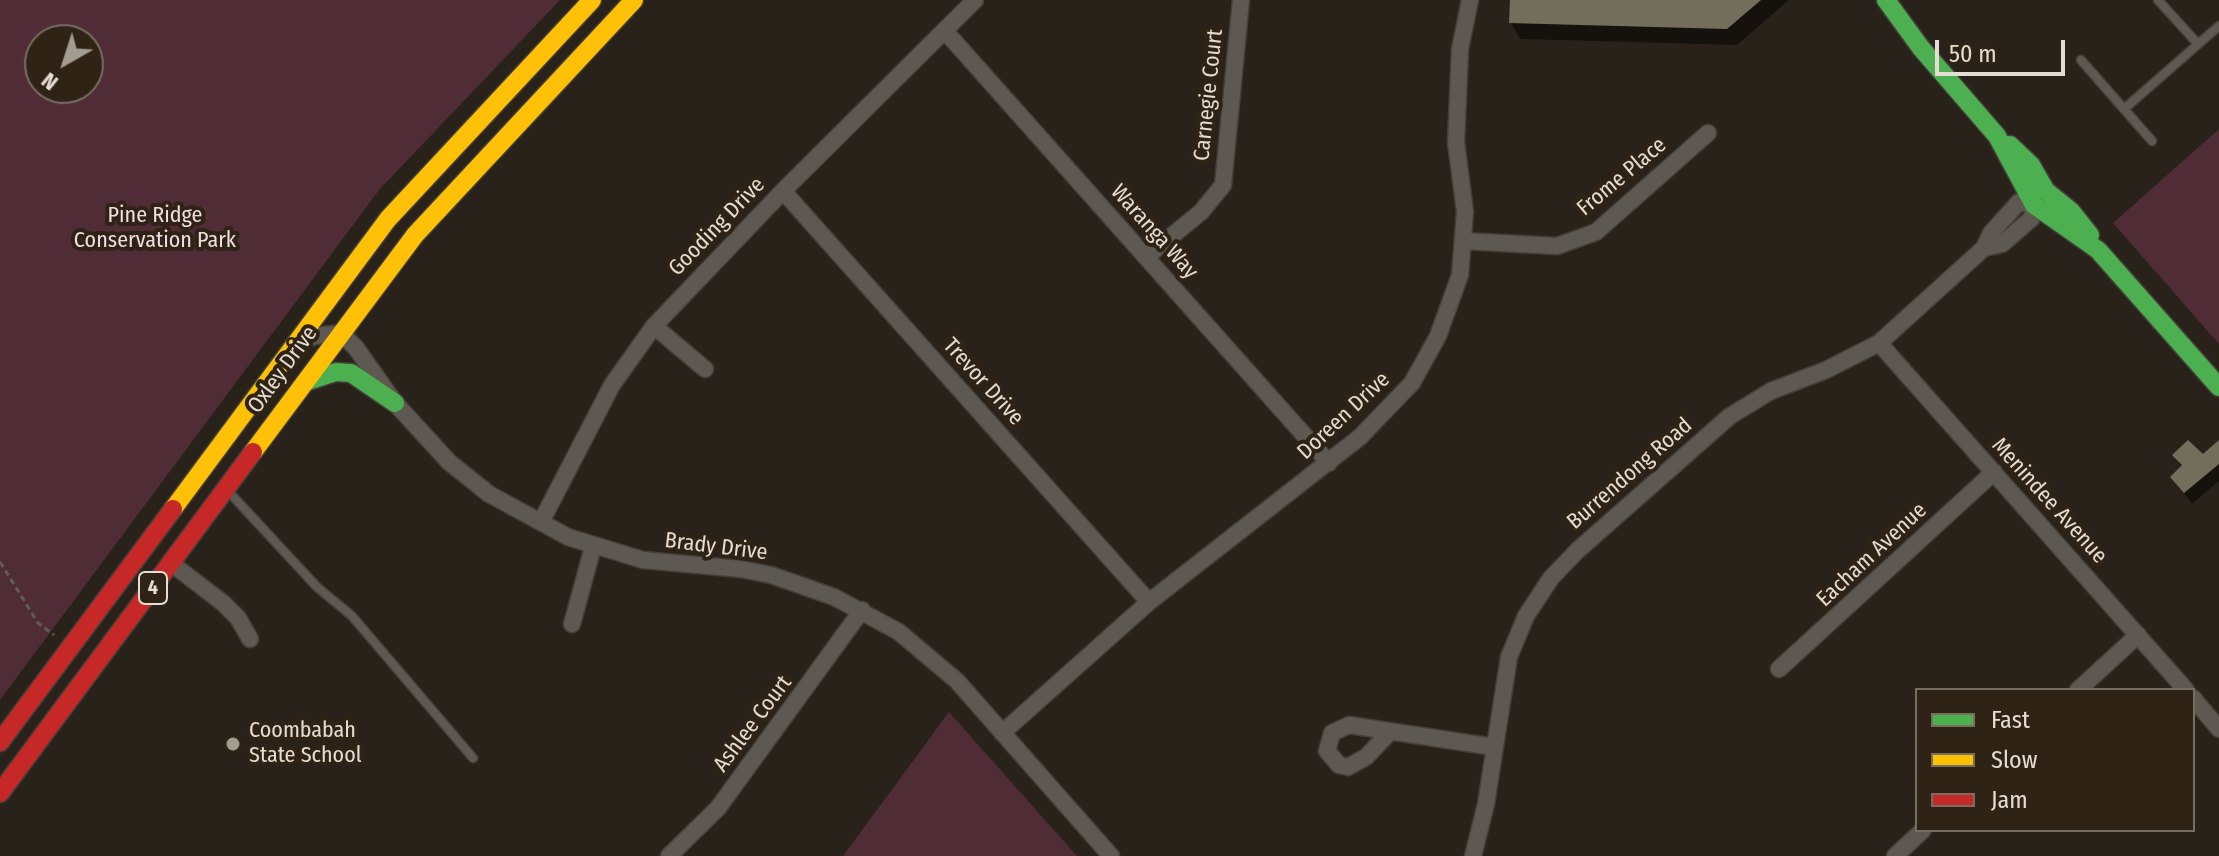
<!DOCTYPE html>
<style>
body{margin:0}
#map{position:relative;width:2219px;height:856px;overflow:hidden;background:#29221b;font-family:"Fira Sans Condensed",sans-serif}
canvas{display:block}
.legend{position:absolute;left:1915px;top:688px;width:280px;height:144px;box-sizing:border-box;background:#2f2315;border:2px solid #786d61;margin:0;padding:10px 14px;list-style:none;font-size:24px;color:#e5ddd4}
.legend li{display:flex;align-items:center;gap:16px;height:40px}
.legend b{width:40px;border:2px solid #786d61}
.north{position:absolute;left:24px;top:24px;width:80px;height:80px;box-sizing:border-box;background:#2f2315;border:2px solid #786d61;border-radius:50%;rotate:219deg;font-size:22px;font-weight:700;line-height:32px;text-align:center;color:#e5ddd4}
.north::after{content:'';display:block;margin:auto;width:28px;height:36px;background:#a39c93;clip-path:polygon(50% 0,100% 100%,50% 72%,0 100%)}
.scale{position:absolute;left:1935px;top:40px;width:130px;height:36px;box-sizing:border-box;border:4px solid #e5ddd4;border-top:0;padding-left:10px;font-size:24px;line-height:28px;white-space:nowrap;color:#e5ddd4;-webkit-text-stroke:6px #2f2315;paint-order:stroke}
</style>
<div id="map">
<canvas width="2219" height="856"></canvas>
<ul class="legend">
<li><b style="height:10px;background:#4caf50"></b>Fast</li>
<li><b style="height:10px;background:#ffc107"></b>Slow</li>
<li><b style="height:10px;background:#c62828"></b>Jam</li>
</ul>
<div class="north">N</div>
<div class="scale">50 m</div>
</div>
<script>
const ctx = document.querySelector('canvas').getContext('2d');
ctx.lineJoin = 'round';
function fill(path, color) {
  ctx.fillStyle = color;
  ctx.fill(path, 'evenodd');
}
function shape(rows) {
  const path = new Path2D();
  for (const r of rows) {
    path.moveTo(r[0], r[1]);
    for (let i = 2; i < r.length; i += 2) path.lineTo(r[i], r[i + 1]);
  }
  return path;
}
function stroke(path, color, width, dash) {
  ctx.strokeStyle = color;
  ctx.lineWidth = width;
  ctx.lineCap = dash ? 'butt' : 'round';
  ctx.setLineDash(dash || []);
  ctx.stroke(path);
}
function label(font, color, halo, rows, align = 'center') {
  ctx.font = font + ' "Fira Sans Condensed",sans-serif';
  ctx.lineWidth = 8;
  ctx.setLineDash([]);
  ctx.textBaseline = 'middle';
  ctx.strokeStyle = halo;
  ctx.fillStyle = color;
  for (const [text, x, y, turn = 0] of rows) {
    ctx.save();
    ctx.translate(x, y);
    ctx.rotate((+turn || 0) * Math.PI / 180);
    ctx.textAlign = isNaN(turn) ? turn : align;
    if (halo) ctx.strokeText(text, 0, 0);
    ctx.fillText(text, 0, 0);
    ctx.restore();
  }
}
fill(shape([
 [0,0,560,0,379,190,0,700],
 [88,40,88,88,40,88,40,40],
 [2219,129,2219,344,2113,223],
 [949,712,1077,856,843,856]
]), '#4f2c36');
fill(shape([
 [1512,0,1789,0,1737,45,1520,39,1511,23],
 [2219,452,2219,481,2192,504,2172,477,2183,468,2175,455,2203,457]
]), '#0007');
fill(shape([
 [1510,0,1761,0,1727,29,1509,23],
 [2188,440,2203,454,2219,440,2219,464,2184,493,2170,477,2182,465,2172,455]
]), '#736e5c');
const lane = shape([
 [2158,0,2198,44],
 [2081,60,2152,141],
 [2124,109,2219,26],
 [228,491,317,587,352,616,473,758]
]);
const street = shape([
 [945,31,1329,463],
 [783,191,1149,602],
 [1463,241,1557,246,1596,232,1708,133],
 [1984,248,2002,244,2032,218,2034,205,2039,200],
 [1146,257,1201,212,1223,185,1241,0],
 [654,326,705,369],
 [296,343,315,336,341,333,356,348,395,403,449,462,489,494,568,537,643,560,741,569,771,575,834,597,899,632,957,681,1111,856],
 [1879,343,2186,690],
 [541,522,612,385,654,326,783,191,975,0],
 [171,563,223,603,238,618,250,639],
 [572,624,593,547],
 [1779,669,1994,472],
 [2078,690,2138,635],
 [2193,698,2219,729],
 [1002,733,1149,602,1360,437,1412,383,1438,336,1460,275,1465,212,1456,142,1460,49,1470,0],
 [1389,733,1366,757,1348,767,1339,765,1327,751,1332,733,1349,725,1494,747],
 [669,856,718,808,862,610],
 [1473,856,1486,804,1509,657,1526,616,1551,578,1578,550,1730,416,1771,391,1826,370,1879,343,1984,248,1991,233,2019,202,2034,205],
 [1895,856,1923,830]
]);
const fast = shape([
 [1886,0,1921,48,1997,136,2034,205,2098,250,2219,387],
 [2010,145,2031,165,2046,191,2071,211,2090,235],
 [305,382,336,372,351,373,395,403]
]);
const slow = shape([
 [253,452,415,235,634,0],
 [173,509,388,219,592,0]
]);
const jam = shape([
 [0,742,173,509],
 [0,793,253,452]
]);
stroke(lane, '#433e38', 11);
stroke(street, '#433e38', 19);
stroke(fast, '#433e38', 21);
stroke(slow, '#433e38', 21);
stroke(jam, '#433e38', 21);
stroke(shape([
 [0,562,38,623,54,635]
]), '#605c56', 3, [6, 4]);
stroke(lane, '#5d5851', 8);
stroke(street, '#5d5851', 16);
stroke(fast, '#4caf50', 18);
stroke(slow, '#ffc107', 18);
stroke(jam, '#c62828', 18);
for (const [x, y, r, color] of [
 [233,744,8,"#a39c93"]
]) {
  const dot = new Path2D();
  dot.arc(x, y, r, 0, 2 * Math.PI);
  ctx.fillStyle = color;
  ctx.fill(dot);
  stroke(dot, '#2f2315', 3);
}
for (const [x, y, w] of [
 [153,588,28]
]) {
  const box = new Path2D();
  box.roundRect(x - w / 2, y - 16, w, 32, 6);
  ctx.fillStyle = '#2f2315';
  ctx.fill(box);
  stroke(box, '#e5ddd4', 2);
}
label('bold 20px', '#e5ddd4', null, [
 ["4",153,588]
]);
label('22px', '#e5ddd4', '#2f2315', [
 ["Carnegie Court",1209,95,-84],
 ["Frome Place",1622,177,-40],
 ["Gooding Drive",717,227,-46],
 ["Waranga Way",1154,232,48],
 ["Oxley Drive",283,370,-54],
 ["Trevor Drive",983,382,48],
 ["Doreen Drive",1344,416,-43],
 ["Burrendong Road",1630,474,-41],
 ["Menindee Avenue",2049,501,48],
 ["Brady Drive",716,547,7],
 ["Eacham Avenue",1872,555,-43],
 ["Ashlee Court",753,724,-53]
]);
label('22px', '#f2dce2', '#2f2315', [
 ["Pine Ridge",155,216],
 ["Conservation Park",155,241]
]);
label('22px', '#e5ddd4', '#2f2315', [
 ["Coombabah",249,731],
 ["State School",249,756]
], 'left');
</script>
